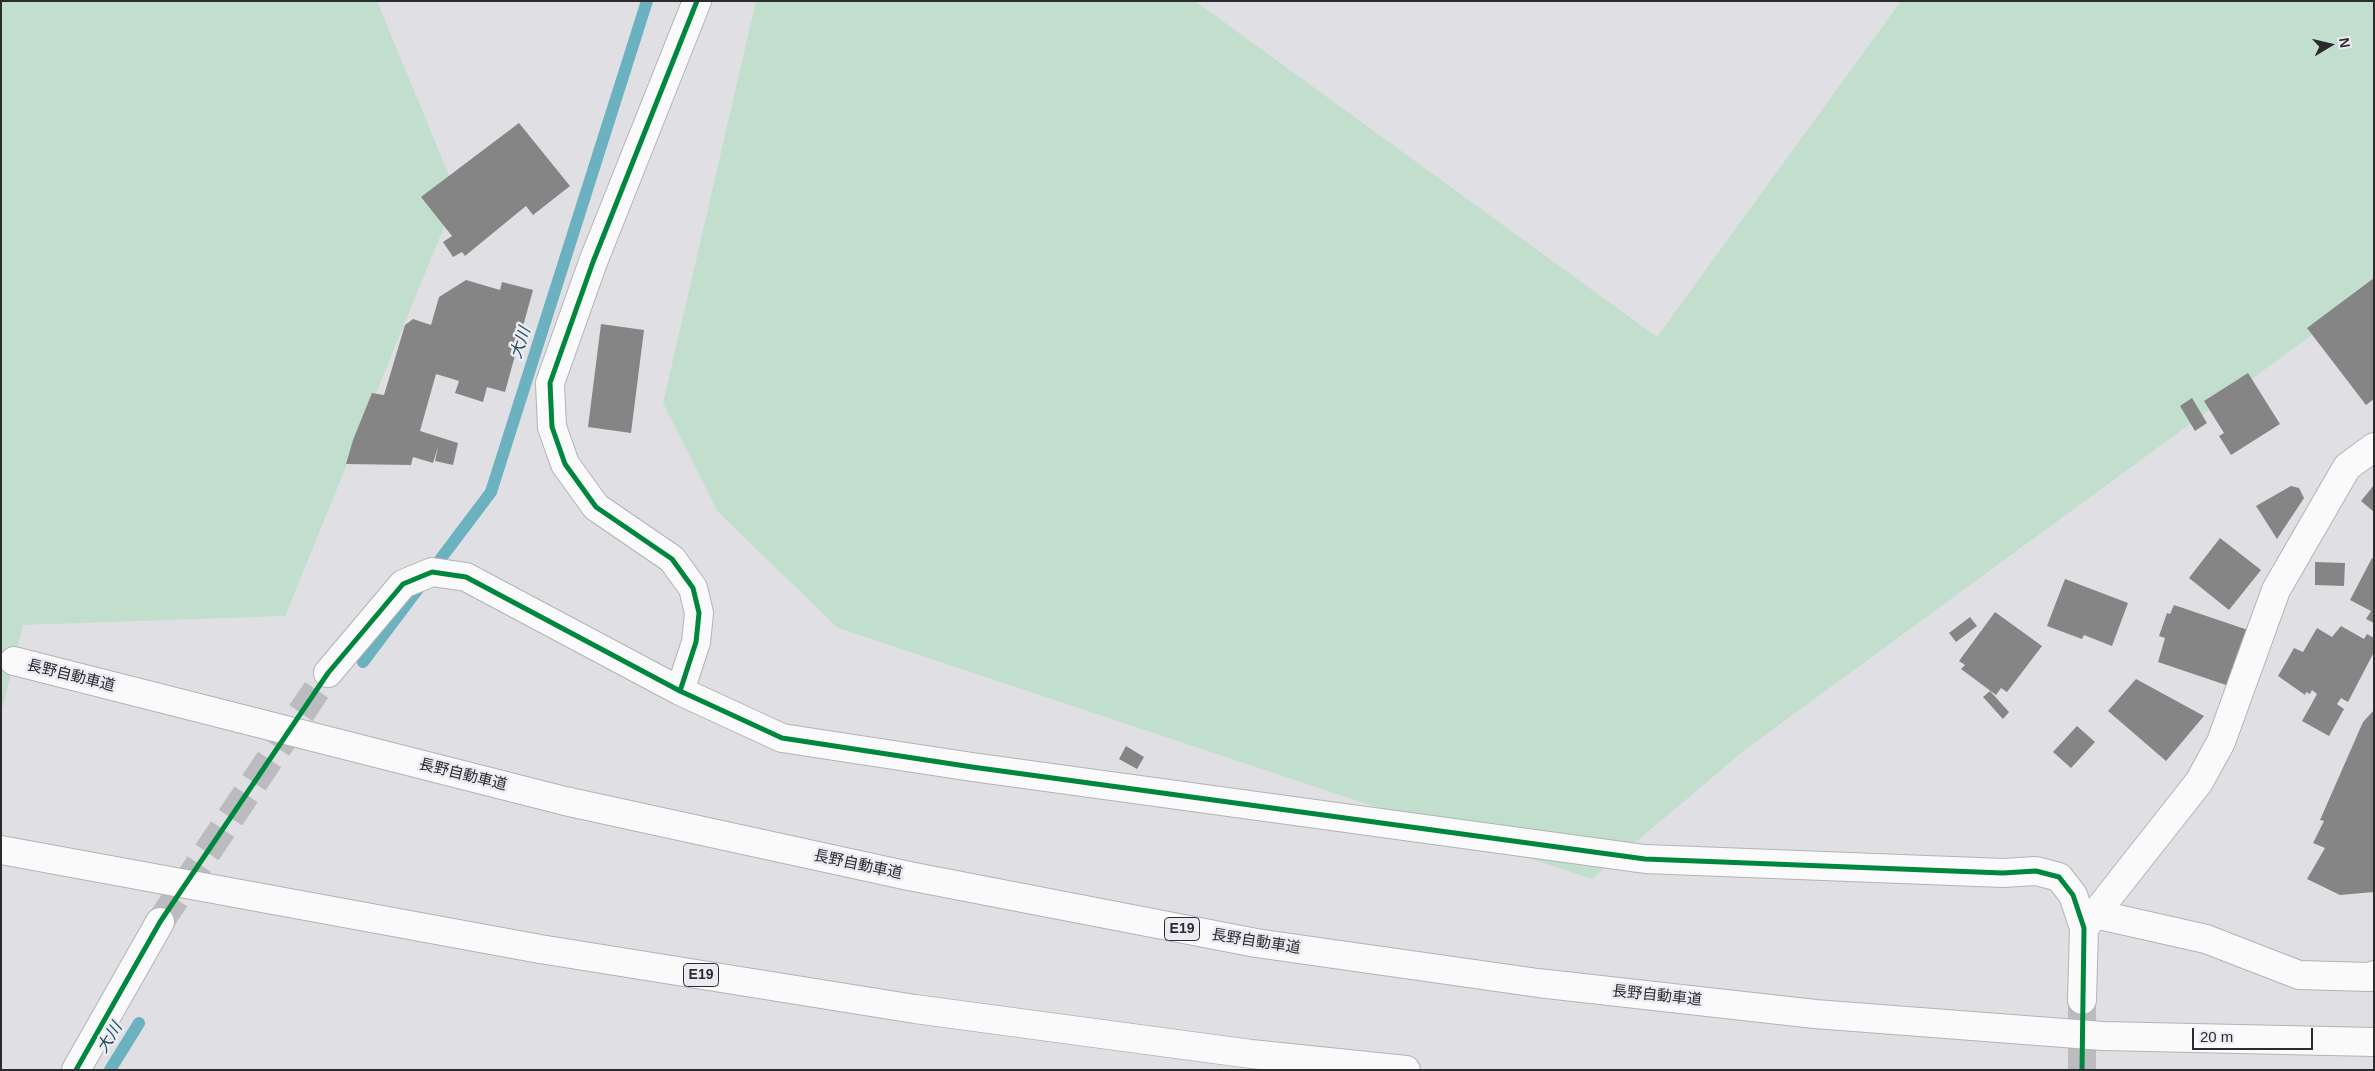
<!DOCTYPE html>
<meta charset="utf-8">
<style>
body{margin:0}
#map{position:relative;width:2375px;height:1071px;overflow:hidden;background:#e0e0e4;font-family:Helvetica,sans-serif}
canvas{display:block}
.frame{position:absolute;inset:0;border:2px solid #2b2b2e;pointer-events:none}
.north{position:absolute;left:2305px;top:20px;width:50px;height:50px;-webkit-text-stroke:4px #ebecf3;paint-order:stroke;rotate:81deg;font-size:14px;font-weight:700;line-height:20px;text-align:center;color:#2b2b2e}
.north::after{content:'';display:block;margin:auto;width:18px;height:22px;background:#2b2b2e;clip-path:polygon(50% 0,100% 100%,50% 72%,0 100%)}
.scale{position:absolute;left:2192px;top:1028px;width:121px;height:22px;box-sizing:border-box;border:2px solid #2b2b2e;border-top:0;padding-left:6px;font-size:15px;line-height:18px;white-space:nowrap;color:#2b2b2e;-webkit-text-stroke:4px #ebecf3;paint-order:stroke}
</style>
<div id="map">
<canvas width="2375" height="1071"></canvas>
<div class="frame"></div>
<div class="north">N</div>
<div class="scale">20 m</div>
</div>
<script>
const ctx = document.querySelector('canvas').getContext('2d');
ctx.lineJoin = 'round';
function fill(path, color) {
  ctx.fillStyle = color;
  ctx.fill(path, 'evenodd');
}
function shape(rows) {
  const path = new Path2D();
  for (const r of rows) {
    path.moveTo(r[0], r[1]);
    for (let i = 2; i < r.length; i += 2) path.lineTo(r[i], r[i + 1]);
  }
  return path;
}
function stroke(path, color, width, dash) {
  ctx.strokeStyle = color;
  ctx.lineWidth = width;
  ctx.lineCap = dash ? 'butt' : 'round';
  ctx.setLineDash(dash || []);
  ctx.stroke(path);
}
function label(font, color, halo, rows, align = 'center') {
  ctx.font = font + ' Helvetica,"Noto Sans JP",sans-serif';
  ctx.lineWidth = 5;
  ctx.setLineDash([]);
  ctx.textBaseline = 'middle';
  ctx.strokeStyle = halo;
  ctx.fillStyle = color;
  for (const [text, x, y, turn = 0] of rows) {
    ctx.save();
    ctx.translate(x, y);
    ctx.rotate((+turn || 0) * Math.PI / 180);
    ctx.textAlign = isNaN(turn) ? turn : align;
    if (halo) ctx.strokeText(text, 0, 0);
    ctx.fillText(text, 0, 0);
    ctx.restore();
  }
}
fill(shape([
 [1,1,377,1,457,195,285,616,23,625,1,714],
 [756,1,1195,1,1657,337,1901,1,2374,1,2374,322,2339,315,1746,749,1592,879,838,628,718,512,663,403]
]), '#c1dfcc');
stroke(shape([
 [363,662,491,492,647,1],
 [110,1070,139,1023]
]), '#6bb1c0', 12);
fill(shape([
 [519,123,570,186,533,215,526,206,465,256,462,252,453,257,443,242,452,236,421,197],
 [2374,278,2374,399,2366,405,2307,328],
 [466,280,500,290,502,282,533,290,505,392,487,387,483,402,455,393,459,381,436,374,420,431,458,443,453,465,435,461,438,447,433,463,413,457,411,465,346,464,353,440,372,393,384,395,405,325,413,319,431,325,439,297],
 [601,324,644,330,631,433,588,427],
 [2248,373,2280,424,2231,455,2219,436,2224,433,2204,401],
 [2192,398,2207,423,2195,431,2180,406],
 [2374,485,2374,512,2361,501],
 [2291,486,2299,488,2304,498,2277,539,2256,506],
 [2220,538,2261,570,2229,610,2189,578],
 [2372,558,2374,559,2374,623,2366,619,2371,611,2350,600],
 [2315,562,2345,563,2344,586,2315,585],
 [2065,579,2128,603,2112,646,2084,635,2082,639,2047,626],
 [2174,605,2248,630,2229,686,2158,662,2165,638,2159,636,2167,613,2170,614],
 [1995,612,2042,646,2007,692,2001,688,1996,695,1961,669,1965,665,1959,661],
 [1970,617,1977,626,1956,642,1949,633],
 [2341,626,2364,639,2367,634,2374,638,2374,652,2348,702,2341,698,2337,704,2344,709,2329,736,2302,721,2317,694,2312,690,2310,694,2306,692,2305,695,2278,676,2294,648,2303,652,2317,628,2332,637],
 [2136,679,2204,716,2166,761,2108,711],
 [1990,691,2009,712,2003,719,1983,697],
 [2374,710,2374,892,2340,895,2307,879,2325,848,2313,843,2324,821,2320,820,2363,722],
 [2077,726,2095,742,2071,768,2053,752],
 [1126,746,1144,757,1137,769,1119,759]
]), '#868586');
stroke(shape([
 [160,922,328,673],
 [2082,1000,2082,1070]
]), '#bcbcc0', 28, [28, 14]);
const minor = shape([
 [328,673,403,584,432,572,466,577,680,691,782,738,972,767,1645,859,2003,873,2036,871,2059,877,2073,895,2084,928,2082,1000],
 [680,691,696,642,699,613,693,588,672,559,596,507,565,464,552,427,550,383,593,262,697,1],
 [2095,914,2206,939,2299,975,2370,977,2374,975],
 [2084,928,2199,782,2221,742,2276,590,2347,467,2374,447],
 [76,1070,160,922]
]);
const highway = shape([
 [14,661,565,801,909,876,1256,943,1538,983,1815,1014,2103,1036,2374,1042],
 [1,850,540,949,915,1009,1251,1054,1406,1070]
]);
stroke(minor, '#b2b3b6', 30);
stroke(highway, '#b2b3b6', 30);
stroke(minor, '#fafafb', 28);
stroke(highway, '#fafafb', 28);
stroke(shape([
 [680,691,696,642,699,613,693,588,672,559,596,507,565,464,552,427,550,383,593,262,697,1],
 [76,1070,160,922,328,673,403,584,432,572,466,577,680,691,782,738,972,767,1645,859,2003,873,2036,871,2059,877,2073,895,2084,928,2082,1070]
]), '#00873e', 5);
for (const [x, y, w] of [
 [1182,929,35],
 [701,975,35]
]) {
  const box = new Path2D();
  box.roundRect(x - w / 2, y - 11.5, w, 23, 4);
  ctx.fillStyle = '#ebecf3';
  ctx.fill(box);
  stroke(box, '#2b2b2e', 1);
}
label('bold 14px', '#2b2b2e', null, [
 ["E19",1182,929],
 ["E19",701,975]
]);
label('15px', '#2b2b2e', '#ebecf3', [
 ["長野自動車道",71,676,14],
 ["長野自動車道",463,775,14],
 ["長野自動車道",858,865,12],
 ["長野自動車道",1256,942,9],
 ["長野自動車道",1657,996,6]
]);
label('italic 16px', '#204c54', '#ebecf3', [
 ["大川",521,343,-72],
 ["大川",110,1038,-58]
]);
</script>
